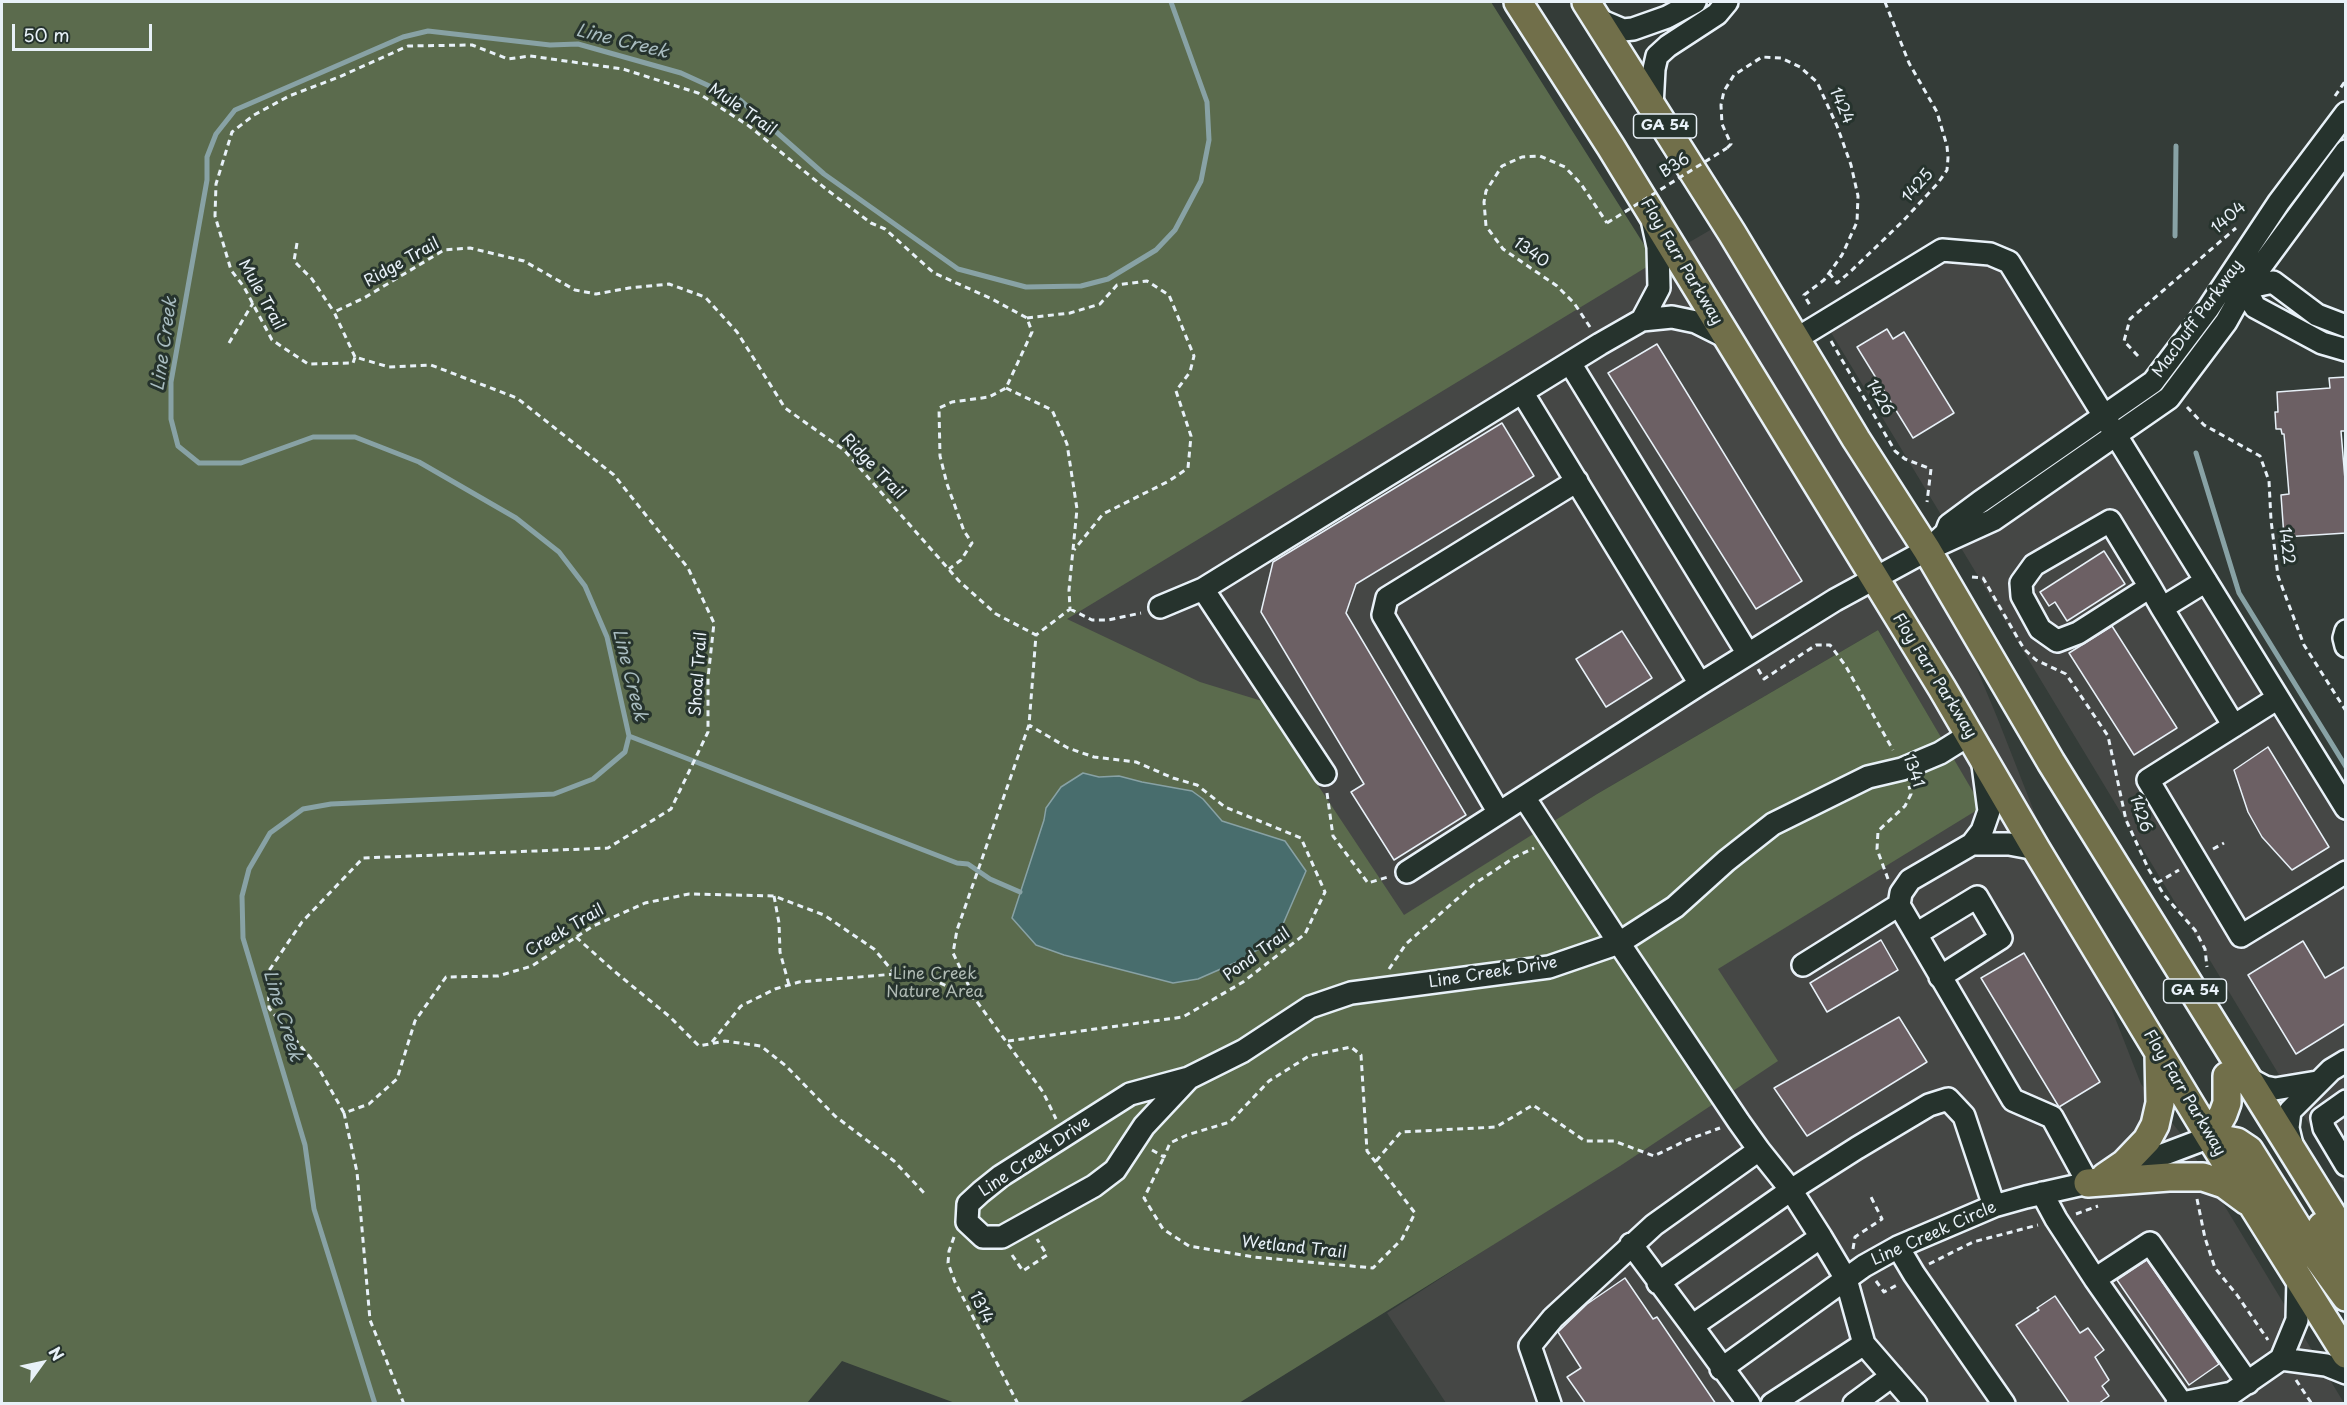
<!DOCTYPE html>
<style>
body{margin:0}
#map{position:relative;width:2347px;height:1405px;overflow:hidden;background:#343c38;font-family:"Playpen Sans",sans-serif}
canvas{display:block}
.frame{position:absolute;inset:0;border:3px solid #e8f1f8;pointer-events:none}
.north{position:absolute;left:12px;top:1333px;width:60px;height:60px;-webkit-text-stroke:4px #26332d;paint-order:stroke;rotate:57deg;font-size:16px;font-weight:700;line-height:24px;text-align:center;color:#e8f1f8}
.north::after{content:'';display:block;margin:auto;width:21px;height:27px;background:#e8f1f8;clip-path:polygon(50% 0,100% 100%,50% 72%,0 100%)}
.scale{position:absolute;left:12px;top:24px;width:140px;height:27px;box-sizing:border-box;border:3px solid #e8f1f8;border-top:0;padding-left:8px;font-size:18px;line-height:21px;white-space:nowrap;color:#e8f1f8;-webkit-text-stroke:4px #26332d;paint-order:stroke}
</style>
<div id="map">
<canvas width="2347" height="1405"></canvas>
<div class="frame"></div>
<div class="north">N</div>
<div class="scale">50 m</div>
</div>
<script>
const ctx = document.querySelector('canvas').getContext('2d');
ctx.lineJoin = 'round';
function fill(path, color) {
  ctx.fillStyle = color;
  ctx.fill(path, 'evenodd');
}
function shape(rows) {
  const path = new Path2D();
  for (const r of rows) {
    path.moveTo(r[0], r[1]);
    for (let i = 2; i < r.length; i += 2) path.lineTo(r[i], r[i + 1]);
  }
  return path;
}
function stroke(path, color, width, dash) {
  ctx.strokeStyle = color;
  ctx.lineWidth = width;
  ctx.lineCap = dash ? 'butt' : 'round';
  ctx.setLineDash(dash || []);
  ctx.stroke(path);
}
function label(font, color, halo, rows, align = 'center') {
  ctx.font = font + ' "Playpen Sans",sans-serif';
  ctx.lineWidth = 6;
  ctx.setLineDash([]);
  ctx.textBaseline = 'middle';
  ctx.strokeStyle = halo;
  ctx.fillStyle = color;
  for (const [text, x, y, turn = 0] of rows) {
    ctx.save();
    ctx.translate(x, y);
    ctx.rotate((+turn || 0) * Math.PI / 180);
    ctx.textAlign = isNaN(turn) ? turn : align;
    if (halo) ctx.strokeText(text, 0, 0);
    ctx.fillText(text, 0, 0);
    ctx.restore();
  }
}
fill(shape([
 [1712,229,1927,550,1997,717,2141,1084,2181,1134,2344,1403,1446,1403,1387,1313,1777,1061,1717,969,1981,806,1878,630,1597,794,1404,916,1050,615],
 [1942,250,2009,262,2103,423,2345,826,2345,1184,1818,311]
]), '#454745');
fill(shape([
 [2,2,1491,2,1655,262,1067,619,1200,682,1262,701,1404,915,1597,794,1878,630,1982,807,1718,969,1778,1061,1620,1166,1239,1403,955,1403,842,1361,807,1403,2,1404]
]), '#5b6b4d');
const water = shape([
 [1083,773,1099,777,1119,776,1142,782,1192,791,1203,799,1222,821,1285,841,1306,871,1277,938,1239,961,1198,979,1173,983,1064,955,1036,945,1012,918,1044,820,1046,808,1061,787,1083,773]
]);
fill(water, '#486d6d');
stroke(water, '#88a2a5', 1.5);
stroke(shape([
 [2175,236,2176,146],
 [2196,453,2239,593,2346,767],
 [629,736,957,863,968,864,990,879,1020,892],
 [375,1404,314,1209,305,1145,243,938,242,896,249,869,270,833,303,809,331,804,554,794,593,779,625,752,629,736,607,637,585,586,559,552,516,518,419,462,355,437,313,437,241,463,199,463,178,446,171,419,171,382,207,180,207,157,216,134,235,110,403,37,428,31,550,45,578,44,681,73,740,100,824,174,958,269,1026,287,1081,286,1108,279,1156,250,1175,230,1201,181,1209,140,1207,102,1171,2]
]), '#88a2a5', 5);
const building = shape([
 [1887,329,1893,339,1904,332,1954,413,1913,438,1857,347,1887,329],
 [1657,344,1802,581,1756,609,1608,373,1657,344],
 [2346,377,2346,431,2341,431,2346,492,2346,533,2284,537,2281,495,2289,494,2284,434,2282,434,2281,429,2276,429,2275,412,2278,412,2277,392,2330,388,2329,378,2346,377],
 [1502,423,1534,476,1356,584,1346,613,1466,815,1394,860,1351,792,1364,784,1261,612,1273,562,1502,423],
 [2104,551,2125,584,2067,621,2055,602,2049,606,2040,592,2104,551],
 [2112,626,2177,728,2134,755,2069,653,2112,626],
 [1622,631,1652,678,1606,707,1576,659,1622,631],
 [2268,747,2329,847,2292,870,2262,837,2248,812,2234,770,2268,747],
 [1881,940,1898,970,1827,1012,1810,983,1881,940],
 [2303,941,2325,978,2346,966,2346,1023,2296,1054,2248,975,2303,941],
 [2024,953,2100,1082,2059,1107,1981,978,2024,953],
 [1899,1017,1927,1062,1807,1136,1774,1088,1899,1017],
 [2147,1260,2219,1364,2189,1385,2117,1280,2147,1260],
 [1625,1278,1653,1319,1657,1317,1716,1404,1586,1404,1567,1377,1581,1368,1558,1332,1587,1304,1625,1278],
 [2055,1296,2080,1333,2088,1328,2104,1350,2095,1357,2109,1380,2102,1386,2109,1396,2098,1404,2070,1404,2016,1325,2039,1310,2037,1308,2055,1296]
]);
fill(building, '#6c6064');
stroke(building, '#e8f1f8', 1.5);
const minor = shape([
 [1597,19,1623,30,1633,29,1667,17,1695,2],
 [1652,107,1654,69,1657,56,1668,46,1717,14,1727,2],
 [2245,288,2255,307,2322,343,2346,350],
 [2245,288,2273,282,2317,315,2346,326],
 [1642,320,1659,288,1658,247,1653,224],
 [1796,339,1942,250,1990,254,2009,262,2346,808],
 [1570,363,1748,654],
 [1522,392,1700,684],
 [1934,544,1946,533,1949,525,1980,502,2153,382,2208,309,2279,202,2346,113],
 [2150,587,2078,633,2057,641,2040,629,2022,596,2021,583,2034,565,2110,521,2150,587,2162,608,2234,726],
 [1203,589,1325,774],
 [1160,607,1203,589,1600,344,1642,320,1672,317,1696,322,1726,337],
 [2162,608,2206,581],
 [2346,631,2344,638,2346,646],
 [2278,698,2148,780,2241,936,2346,872],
 [1983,765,1989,811,1982,831,1972,844,1910,880,1901,893,1899,905,2013,1100,2052,1117,2088,1183],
 [1524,797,1619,943,1739,1122,1759,1150,1791,1190,1821,1237,1846,1279,1864,1344,1916,1404],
 [1499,813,1383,615,1387,598,1577,481],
 [1972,844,2009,844,2036,849],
 [1407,872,1700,684,1835,600,1927,550,1993,520,2169,398,2226,322,2245,288,2346,151],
 [1916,934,1977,897,2001,938,1940,977],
 [1803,965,1899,905],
 [2246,1077,2265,1087,2275,1089,2317,1082],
 [1189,1078,1144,1126,1115,1170,1094,1186,1002,1237,983,1237,967,1222,968,1204,981,1192,1001,1176,1130,1094,1189,1078,1243,1051,1310,1007,1351,993,1549,967,1619,943,1675,907,1726,861,1773,824,1868,777,1902,769,1940,753,1964,738,1972,737],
 [2346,1101,2322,1118,2324,1128,2346,1165],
 [2293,1149,2288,1128,2290,1111,2331,1070,2346,1061],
 [2042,1193,2056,1219,2095,1279,2181,1402],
 [1631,1244,1692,1326],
 [1898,1247,1914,1274,2004,1404],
 [2095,1279,2150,1243,2248,1383],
 [1658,1283,1791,1190,1857,1148,1929,1105,1948,1099,1964,1116,1994,1206],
 [2281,1359,2326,1365,2346,1373],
 [1721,1369,1864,1266,1898,1247,1994,1206,2026,1197,2088,1183,2210,1137],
 [1550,1404,1530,1346,1553,1318,1654,1225,1759,1150],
 [1749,1404,1692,1326,1821,1237],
 [1772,1404,1864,1344],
 [1854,1404,1892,1376],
 [2177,1404,2232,1393,2281,1359,2297,1320,2298,1277]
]);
const major = shape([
 [1518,2,1611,147,1942,688,2036,849,2210,1137,2346,1354],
 [1586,2,1732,233,1856,439,1927,550,2051,762,2346,1237],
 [2210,1137,2237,1142,2249,1150,2309,1246,2346,1297],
 [2210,1137,2223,1114,2227,1103,2227,1076],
 [2105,1177,2124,1164,2147,1140,2155,1125,2160,1103,2159,1053],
 [2088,1183,2169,1177,2203,1177,2224,1184,2247,1201],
 [2322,1226,2346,1263]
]);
stroke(minor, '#e8f1f8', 26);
stroke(major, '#e8f1f8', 32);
stroke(shape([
 [2335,96,2346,80],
 [1727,148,1731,144,1722,124,1721,105,1724,91,1734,75,1762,57,1781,58,1800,67,1817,82,1837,126,1851,165,1858,196,1857,222,1842,255,1824,280,1804,295,1811,307],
 [297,243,294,261,312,279,334,312],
 [1829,273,1837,283,1850,272,1903,221,1938,183,1947,170,1948,158,1947,146,1937,112,1909,63,1885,2],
 [1027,318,1070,313,1100,304,1117,285,1147,281,1169,295,1194,356,1190,372,1176,391,1191,436,1188,468,1169,481,1103,514,1074,550],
 [1590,327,1574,303,1557,286,1503,249,1486,226,1484,202,1486,191,1502,166,1522,157,1540,156,1565,167,1581,184,1607,223],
 [1831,341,1895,451,1905,459,1931,469,1927,502],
 [229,343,253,303],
 [2138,356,2124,341,2130,319,2236,228],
 [355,357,353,363,308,364,272,340,244,287,231,270,215,216,216,184,232,132,254,115,289,96,339,77,408,46,472,45,508,59,530,56,623,69,698,93,749,126,826,189,871,223,885,229,934,273,990,298,1027,318,1032,332,1006,388,989,397,952,402,939,408,940,456,947,484,964,531,972,543,961,560,949,569],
 [355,357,334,312,364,298,444,250,470,248,524,261,575,290,596,294,629,288,669,284,705,297,737,332,785,408,844,450,959,581,996,614,1036,635,1029,725,957,930,953,953,975,999],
 [1006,388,1052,410,1067,444,1077,509,1069,590,1070,609,1036,635],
 [2187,407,2204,425,2260,456,2269,481,2271,520,2278,576,2304,645,2346,711],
 [1972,577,1983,578,2024,649,2036,660,2066,674,2108,736,2126,820,2149,870,2164,895,2195,930,2205,949,2207,967],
 [1070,609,1092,620,1108,620,1141,613],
 [1758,669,1764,679,1816,645,1830,645,1845,665,1893,750],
 [1327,793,1333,836,1368,883,1388,877],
 [2213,849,2224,843],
 [1888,879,1877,849,1878,831,1905,806,1911,794,1909,786],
 [2157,883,2179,870],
 [774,896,779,923,780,952,789,985],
 [576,937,614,971,670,1017,699,1046,725,1041,761,1046,786,1066,835,1116,894,1161,925,1194],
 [1389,969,1406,944,1474,884,1515,857,1534,848],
 [1008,1041,1183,1017,1243,982,1305,934,1325,892,1301,838,1225,807,1197,785,1173,778,1136,762,1094,757,1068,748,1029,725],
 [712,1042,741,1006,775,989,799,982,895,974],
 [344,1113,318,1067,269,1008,268,972,302,922,363,858,608,848,671,809,708,732,708,678,714,623,688,568,614,475,517,398,431,365,389,367,355,357],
 [1152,1150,1164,1157,1170,1143,1187,1135,1230,1122,1269,1081,1309,1056,1351,1047,1361,1055,1367,1151,1415,1213,1402,1239,1373,1268,1254,1257,1189,1246,1163,1229,1144,1198,1164,1157],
 [1376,1161,1401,1132,1496,1127,1533,1105,1585,1141,1614,1141,1654,1156,1687,1140,1720,1128],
 [2197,1199,2205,1238,2215,1268,2237,1295,2268,1340],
 [2076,1214,2098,1206],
 [954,1237,949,1251,948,1263,955,1282,1018,1404],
 [1853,1249,1855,1237,1882,1219,1871,1197],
 [1012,1255,1023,1271,1047,1255,1037,1239],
 [1929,1264,1973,1242,2038,1225],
 [1876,1281,1884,1292,1899,1284],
 [2296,1380,2312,1404],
 [404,1404,370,1320,357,1172,344,1113,369,1104,397,1079,415,1021,446,977,498,976,532,966,593,926,645,903,689,894,774,896,824,915,874,949,895,974,904,977,929,978,975,999,1043,1092,1056,1119]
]), '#e8f1f8', 3, [6, 4.5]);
stroke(minor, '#26332d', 21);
stroke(major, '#716f4a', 27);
stroke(shape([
 [1607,223,1727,148]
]), '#e8f1f8', 3, [6, 4.5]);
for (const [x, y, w] of [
 [1665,126,63],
 [2195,991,63]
]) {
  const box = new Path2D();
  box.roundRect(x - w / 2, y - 12, w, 24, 4.5);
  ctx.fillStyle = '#26332d';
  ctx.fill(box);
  stroke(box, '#e8f1f8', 1.5);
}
label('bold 15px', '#e8f1f8', null, [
 ["GA 54",1665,126],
 ["GA 54",2195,991]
]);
label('16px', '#e8f1f8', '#26332d', [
 ["1424",1841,106,67],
 ["Mule Trail",742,110,35],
 ["B36",1675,166,-32],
 ["1425",1918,186,-49],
 ["1404",2229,218,-41],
 ["1340",1531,253,35],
 ["Floy Farr Parkway",1681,262,59],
 ["Ridge Trail",402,263,-29],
 ["Mule Trail",261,295,61],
 ["MacDuff Parkway",2198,319,-54],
 ["1426",1879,398,60],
 ["Ridge Trail",873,467,46],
 ["1422",2286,546,83],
 ["Shoal Trail",699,674,-86],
 ["Floy Farr Parkway",1934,676,58],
 ["1341",1913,771,71],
 ["1426",2140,814,71],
 ["Creek Trail",565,931,-30],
 ["Pond Trail",1257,955,-36],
 ["Line Creek Drive",1493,973,-9],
 ["Floy Farr Parkway",2184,1093,59],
 ["Line Creek Drive",1035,1157,-34],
 ["Line Creek Circle",1934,1234,-24],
 ["Wetland Trail",1294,1248,6],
 ["1314",981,1308,63]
]);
label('16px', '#b0bbb4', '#26332d', [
 ["Line Creek",935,975],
 ["Nature Area",935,993]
]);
label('italic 18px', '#a8bcc0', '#26332d', [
 ["Line Creek",622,42,14],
 ["Line Creek",165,344,-82],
 ["Line Creek",629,675,76],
 ["Line Creek",282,1016,73]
]);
</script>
